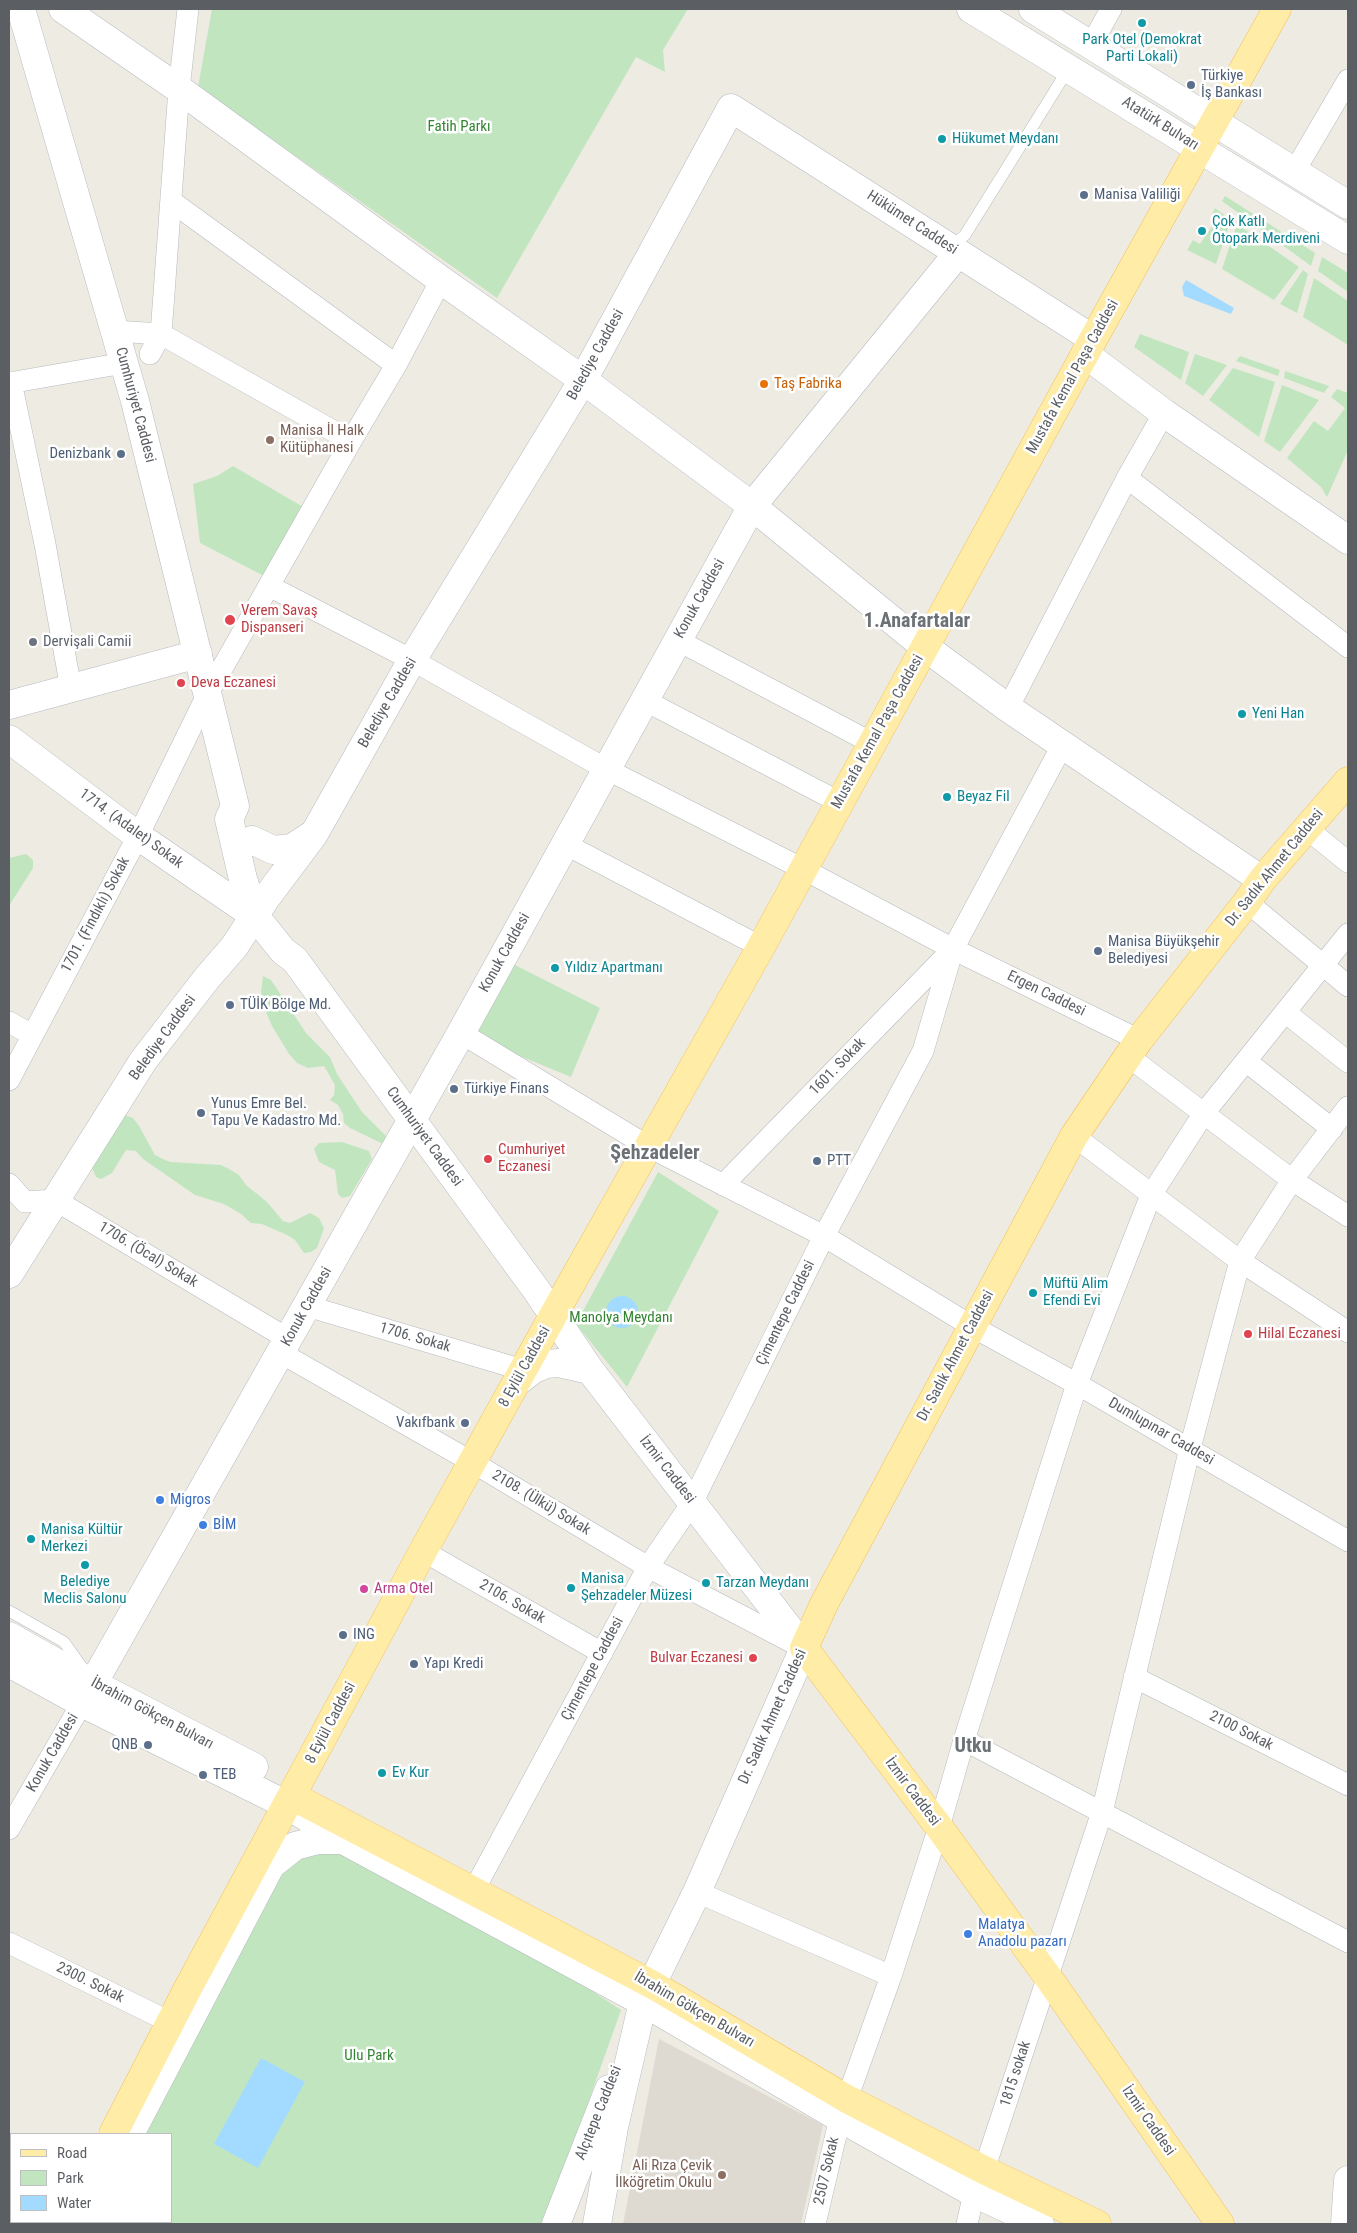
<!DOCTYPE html>
<meta charset="utf-8">
<style>
body{margin:0}
#map{position:relative;width:1357px;height:2233px;overflow:hidden;background:#eeebe3;font-family:"Roboto Condensed",sans-serif}
canvas{display:block}
.frame{position:absolute;inset:0;border:10px solid #5b5f64;pointer-events:none}
.legend{position:absolute;left:10px;top:2133px;width:162px;height:90px;box-sizing:border-box;background:#fff;border:1px solid #bdbfc1;margin:0;padding:6px 9px;list-style:none;font-size:15px;color:#5b5f64}
.legend li{display:flex;align-items:center;gap:10px;height:25px}
.legend b{width:25px;border:1px solid #bdbfc1}
</style>
<div id="map">
<canvas width="1357" height="2233"></canvas>
<div class="frame"></div>
<ul class="legend">
<li><b style="height:6px;background:#ffeca7"></b>Road</li>
<li><b style="height:14px;background:#c1e6bf"></b>Park</li>
<li><b style="height:14px;background:#a2dbff"></b>Water</li>
</ul>
</div>
<script>
const ctx = document.querySelector('canvas').getContext('2d');
ctx.lineJoin = 'round';
function fill(path, color) {
  ctx.fillStyle = color;
  ctx.fill(path, 'evenodd');
}
function shape(rows) {
  const path = new Path2D();
  for (const r of rows) {
    if (r.length === 3) {
      path.moveTo(r[0] + r[2], r[1]);
      path.arc(r[0], r[1], r[2], 0, 2 * Math.PI);
      continue;
    }
    path.moveTo(r[0], r[1]);
    for (let i = 2; i < r.length; i += 2) path.lineTo(r[i], r[i + 1]);
  }
  return path;
}
function stroke(path, color, width, dash) {
  ctx.strokeStyle = color;
  ctx.lineWidth = width;
  ctx.lineCap = dash ? 'butt' : 'round';
  ctx.setLineDash(dash || []);
  ctx.stroke(path);
}
function label(font, color, halo, rows, align = 'center') {
  ctx.font = font + ' "Roboto Condensed",sans-serif';
  ctx.lineWidth = 5;
  ctx.setLineDash([]);
  ctx.textBaseline = 'middle';
  ctx.strokeStyle = halo;
  ctx.fillStyle = color;
  for (const [text, x, y, turn = 0] of rows) {
    ctx.save();
    ctx.translate(x, y);
    ctx.rotate((+turn || 0) * Math.PI / 180);
    ctx.textAlign = isNaN(turn) ? turn : align;
    if (halo) ctx.strokeText(text, 0, 0);
    ctx.fillText(text, 0, 0);
    ctx.restore();
  }
}
fill(shape([
 [659,2039,823,2125,801,2224,623,2224]
]), '#dedad1');
fill(shape([
 [212,9,688,9,663,50,665,72,636,57,497,298,198,87],
 [1225,196,1315,253,1311,266,1222,201],
 [1215,208,1231,220,1216,264,1187,250,1193,240,1200,244,1218,218,1212,214],
 [1237,224,1299,267,1274,300,1222,269],
 [1322,257,1348,273,1348,292,1318,271],
 [1303,270,1308,274,1297,313,1280,304],
 [1314,278,1348,301,1348,345,1303,317],
 [1140,334,1189,352,1181,380,1134,347],
 [1195,354,1227,365,1203,396,1185,383],
 [1240,356,1280,370,1278,376,1236,361],
 [1233,368,1275,382,1259,437,1209,400],
 [1285,371,1329,386,1324,393,1284,378],
 [1282,385,1319,400,1280,452,1264,441],
 [1337,389,1348,393,1348,450,1327,497,1321,487,1287,458,1314,421,1328,431,1345,408,1331,397],
 [233,466,305,508,268,578,200,543,193,484,217,476],
 [26,854,33,860,33,868,9,906,9,858],
 [511,963,600,1008,571,1077,469,1035],
 [263,976,271,980,306,1033,330,1057,337,1074,362,1112,388,1138,383,1144,350,1128,344,1123,343,1114,338,1105,330,1100,334,1095,335,1085,324,1066,308,1068,297,1063,289,1054,272,1026,266,1012,261,992],
 [125,1115,133,1118,139,1126,155,1155,165,1160,171,1162,221,1165,229,1169,239,1175,246,1185,267,1202,283,1221,290,1223,310,1213,319,1218,324,1228,317,1248,311,1252,304,1253,295,1240,287,1235,262,1224,251,1223,241,1214,224,1204,195,1195,143,1159,136,1151,126,1150,112,1173,101,1179,96,1177,92,1168],
 [342,1142,369,1151,372,1159,350,1196,342,1198,338,1194,335,1170,319,1162,314,1149,319,1143],
 [658,1172,719,1211,627,1387,576,1324],
 [316,1851,342,1851,580,1983,621,2010,545,2224,88,2224,89,2222,171,2222,171,2134,136,2134,276,1873,295,1861]
]), '#c1e6bf');
fill(shape([
 [1186,280,1234,308,1231,314,1184,296,1182,287],
 [622,1312,16],
 [261,2058,305,2082,258,2168,214,2144]
]), '#a2dbff');
const lane = shape([
 [958,241,965,235,1069,68],
 [9,1611,64,1642,83,1669]
]);
const street = shape([
 [1091,45,1111,9],
 [1294,172,1348,80],
 [171,201,396,365],
 [115,331,161,334,351,441],
 [150,354,161,334,179,89,188,9],
 [11,382,45,544,71,689],
 [9,383,124,363],
 [1127,478,1348,647],
 [269,586,412,660,606,769,803,869,953,949,1139,1040],
 [677,640,872,743],
 [644,700,839,802],
 [1008,708,1127,478,1164,413],
 [1306,828,1348,862],
 [565,844,761,947],
 [1247,902,1348,986],
 [1285,1012,1348,1062],
 [9,1022,32,1035],
 [461,1033,649,1147,824,1236,973,1327,1077,1384,1348,1541],
 [1129,1057,1292,1180,1348,1216],
 [1246,1061,1332,1129],
 [9,1080,138,836,207,695,351,441,396,365,441,280],
 [1074,1136,1240,1261,1348,1332],
 [9,1184,25,1202,55,1200,288,1339],
 [723,1185,951,951],
 [307,1306,523,1370],
 [281,1353,472,1462,648,1567,801,1647],
 [423,1551,602,1653],
 [1134,1677,1348,1785],
 [964,1740,1348,1942],
 [9,1829,82,1703],
 [474,1890,648,1567,692,1503,824,1236,923,1051,953,949,1063,744],
 [697,1892,891,1976],
 [9,1943,172,2023],
 [847,2099,891,1976,939,1827,964,1740,1077,1384,1151,1195,1204,1113,1348,934],
 [984,2170,1102,1812,1190,1448,1240,1261,1292,1180,1348,1107],
 [13,2222,18,2224],
 [815,2224,840,2118],
 [967,2224,974,2193]
]);
const secondary = shape([
 [21,9,135,401,235,806,229,819,243,879,255,916,283,951,295,960,537,1291,590,1370,804,1648,697,1892,643,2002,614,2127,597,2224],
 [63,9,179,89,441,280,583,380,752,506,925,647,1008,708,1262,880],
 [971,9,1348,240],
 [1033,9,1348,205],
 [1085,354,1164,413,1348,540],
 [9,705,198,654],
 [9,739,138,836,255,916],
 [252,840,273,850,292,848,312,835],
 [9,1274,143,1061,207,978,234,947,266,898,314,834,412,660,583,380,731,108,1093,339],
 [517,1382,534,1369,546,1364,559,1363,590,1370],
 [9,1636,92,1683,254,1767],
 [9,1663,82,1703,287,1805,343,1840,643,2002,840,2118,974,2193,1040,2224],
 [82,1703,461,1033,752,506,958,253],
 [130,2134,271,1865,295,1846,318,1840,343,1840],
 [83,2224,84,2222],
 [556,2224,609,2089],
 [1345,2224,1348,2180]
]);
const primary = shape([
 [292,1796,653,1985,847,2099,984,2170,1097,2224],
 [113,2134,187,1990,423,1551,554,1314,761,947,1085,354,1277,9],
 [65,2224,66,2222],
 [1220,2224,1048,1977,939,1827,804,1648,824,1604,1074,1136,1139,1040,1247,902,1262,880,1348,781]
]);
stroke(lane, '#b6b9bd', 12);
stroke(street, '#b6b9bd', 22);
stroke(secondary, '#b6bac0', 29);
stroke(primary, '#f4c056', 29);
stroke(lane, '#fff', 11);
stroke(street, '#fff', 21);
stroke(secondary, '#fff', 28);
stroke(primary, '#ffeca7', 28);
for (const [x, y, r, color] of [
 [1142,23,5,"#0f9aa8"],
 [1191,85,5,"#5c6f8a"],
 [942,139,5,"#0f9aa8"],
 [1084,195,5,"#5c6f8a"],
 [1202,231,5,"#0f9aa8"],
 [764,384,5,"#e8710a"],
 [270,440,5,"#8d6e63"],
 [121,454,5,"#5c6f8a"],
 [230,620,6,"#e0444e"],
 [33,642,5,"#6b7280"],
 [181,683,5,"#e0444e"],
 [1242,714,5,"#0f9aa8"],
 [947,797,5,"#0f9aa8"],
 [1098,951,5,"#5c6f8a"],
 [555,968,5,"#0f9aa8"],
 [230,1005,5,"#5c6f8a"],
 [454,1089,5,"#5c6f8a"],
 [201,1113,5,"#5c6f8a"],
 [488,1159,5,"#e0444e"],
 [817,1161,5,"#5c6f8a"],
 [1033,1293,5,"#0f9aa8"],
 [1248,1334,5,"#e0444e"],
 [465,1423,5,"#5c6f8a"],
 [160,1500,5,"#3f7fe0"],
 [203,1525,5,"#3f7fe0"],
 [31,1539,5,"#0f9aa8"],
 [85,1565,5,"#0f9aa8"],
 [706,1583,5,"#0f9aa8"],
 [571,1588,5,"#0f9aa8"],
 [364,1589,5,"#d1479c"],
 [343,1635,5,"#5c6f8a"],
 [753,1658,5,"#e0444e"],
 [414,1664,5,"#5c6f8a"],
 [148,1745,5,"#5c6f8a"],
 [382,1773,5,"#0f9aa8"],
 [203,1775,5,"#5c6f8a"],
 [968,1934,5,"#3f7fe0"],
 [722,2175,5,"#8d6e63"]
]) {
  const dot = new Path2D();
  dot.arc(x, y, r, 0, 2 * Math.PI);
  ctx.fillStyle = color;
  ctx.fill(dot);
  stroke(dot, '#fff', 2);
}
label('15px', '#0d838f', '#fff', [
 ["Park Otel (Demokrat",1142,40,"center"],
 ["Parti Lokali)",1142,57,"center"],
 ["Hükumet Meydanı",952,139],
 ["Çok Katlı",1212,222],
 ["Otopark Merdiveni",1212,239],
 ["Yeni Han",1252,714],
 ["Beyaz Fil",957,797],
 ["Yıldız Apartmanı",565,968],
 ["Müftü Alim",1043,1284],
 ["Efendi Evi",1043,1301],
 ["Manisa Kültür",41,1530],
 ["Merkezi",41,1547],
 ["Manisa",581,1579],
 ["Şehzadeler Müzesi",581,1596],
 ["Belediye",85,1582,"center"],
 ["Meclis Salonu",85,1599,"center"],
 ["Tarzan Meydanı",716,1583],
 ["Ev Kur",392,1773]
], 'left');
label('15px', '#4e5e75', '#fff', [
 ["Türkiye",1201,76],
 ["İş Bankası",1201,93],
 ["Manisa Valiliği",1094,195],
 ["Denizbank",111,454,"right"],
 ["Manisa Büyükşehir",1108,942],
 ["Belediyesi",1108,959],
 ["TÜİK Bölge Md.",240,1005],
 ["Türkiye Finans",464,1089],
 ["Yunus Emre Bel.",211,1104],
 ["Tapu Ve Kadastro Md.",211,1121],
 ["PTT",827,1161],
 ["Vakıfbank",455,1423,"right"],
 ["ING",353,1635],
 ["Yapı Kredi",424,1664],
 ["QNB",138,1745,"right"],
 ["TEB",213,1775]
], 'left');
label('15px', '#5b5f64', '#fff', [
 ["Atatürk Bulvarı",1160,124,32],
 ["Hükümet Caddesi",912,223,33],
 ["Belediye Caddesi",596,355,-61],
 ["Mustafa Kemal Paşa Caddesi",1073,377,-61],
 ["Cumhuriyet Caddesi",135,405,75],
 ["Konuk Caddesi",700,599,-61],
 ["Belediye Caddesi",388,703,-60],
 ["Mustafa Kemal Paşa Caddesi",878,732,-61],
 ["1714. (Adalet) Sokak",131,829,36],
 ["Dr. Sadık Ahmet Caddesi",1275,868,-51],
 ["1701. (Fındıklı) Sokak",96,915,-62],
 ["Konuk Caddesi",505,953,-61],
 ["Ergen Caddesi",1046,994,26],
 ["Belediye Caddesi",163,1038,-54],
 ["1601. Sokak",838,1067,-46],
 ["Cumhuriyet Caddesi",424,1137,54],
 ["1706. (Öcal) Sokak",148,1255,31],
 ["Konuk Caddesi",307,1307,-61],
 ["Çimentepe Caddesi",786,1313,-64],
 ["1706. Sokak",415,1338,16],
 ["Dr. Sadık Ahmet Caddesi",956,1356,-62],
 ["8 Eylül Caddesi",525,1367,-61],
 ["Dumlupınar Caddesi",1161,1432,30],
 ["İzmir Caddesi",667,1470,52],
 ["2108. (Ülkü) Sokak",541,1503,31],
 ["2106. Sokak",512,1602,30],
 ["Çimentepe Caddesi",593,1669,-62],
 ["İbrahim Gökçen Bulvarı",152,1714,28],
 ["Dr. Sadık Ahmet Caddesi",773,1717,-66],
 ["8 Eylül Caddesi",331,1723,-62],
 ["2100 Sokak",1241,1731,27],
 ["Konuk Caddesi",53,1753,-60],
 ["İzmir Caddesi",912,1792,53],
 ["2300. Sokak",90,1983,26],
 ["İbrahim Gökçen Bulvarı",694,2010,30],
 ["1815 sokak",1016,2074,-72],
 ["Alçıtepe Caddesi",599,2113,-68],
 ["İzmir Caddesi",1148,2121,55],
 ["2507 Sokak",827,2171,-77]
]);
label('15px', '#338432', '#fff', [
 ["Fatih Parkı",459,127],
 ["Manolya Meydanı",621,1318],
 ["Ulu Park",369,2056]
]);
label('15px', '#c56008', '#fff', [
 ["Taş Fabrika",774,384]
], 'left');
label('15px', '#785e54', '#fff', [
 ["Manisa İl Halk",280,431],
 ["Kütüphanesi",280,448],
 ["Ali Rıza Çevik",712,2166,"right"],
 ["İlköğretim Okulu",712,2183,"right"]
], 'left');
label('15px', '#be3a42', '#fff', [
 ["Verem Savaş",241,611],
 ["Dispanseri",241,628],
 ["Deva Eczanesi",191,683],
 ["Cumhuriyet",498,1150],
 ["Eczanesi",498,1167],
 ["Hilal Eczanesi",1258,1334],
 ["Bulvar Eczanesi",743,1658,"right"]
], 'left');
label('15px', '#5b616d', '#fff', [
 ["Dervişali Camii",43,642]
], 'left');
label('15px', '#366cbe', '#fff', [
 ["Migros",170,1500],
 ["BİM",213,1525],
 ["Malatya",978,1925],
 ["Anadolu pazarı",978,1942]
], 'left');
label('15px', '#b23c85', '#fff', [
 ["Arma Otel",374,1589]
], 'left');
label('bold 20px', '#6c7176', '#fff', [
 ["1.Anafartalar",917,622],
 ["Şehzadeler",655,1154],
 ["Utku",973,1747]
]);
</script>
